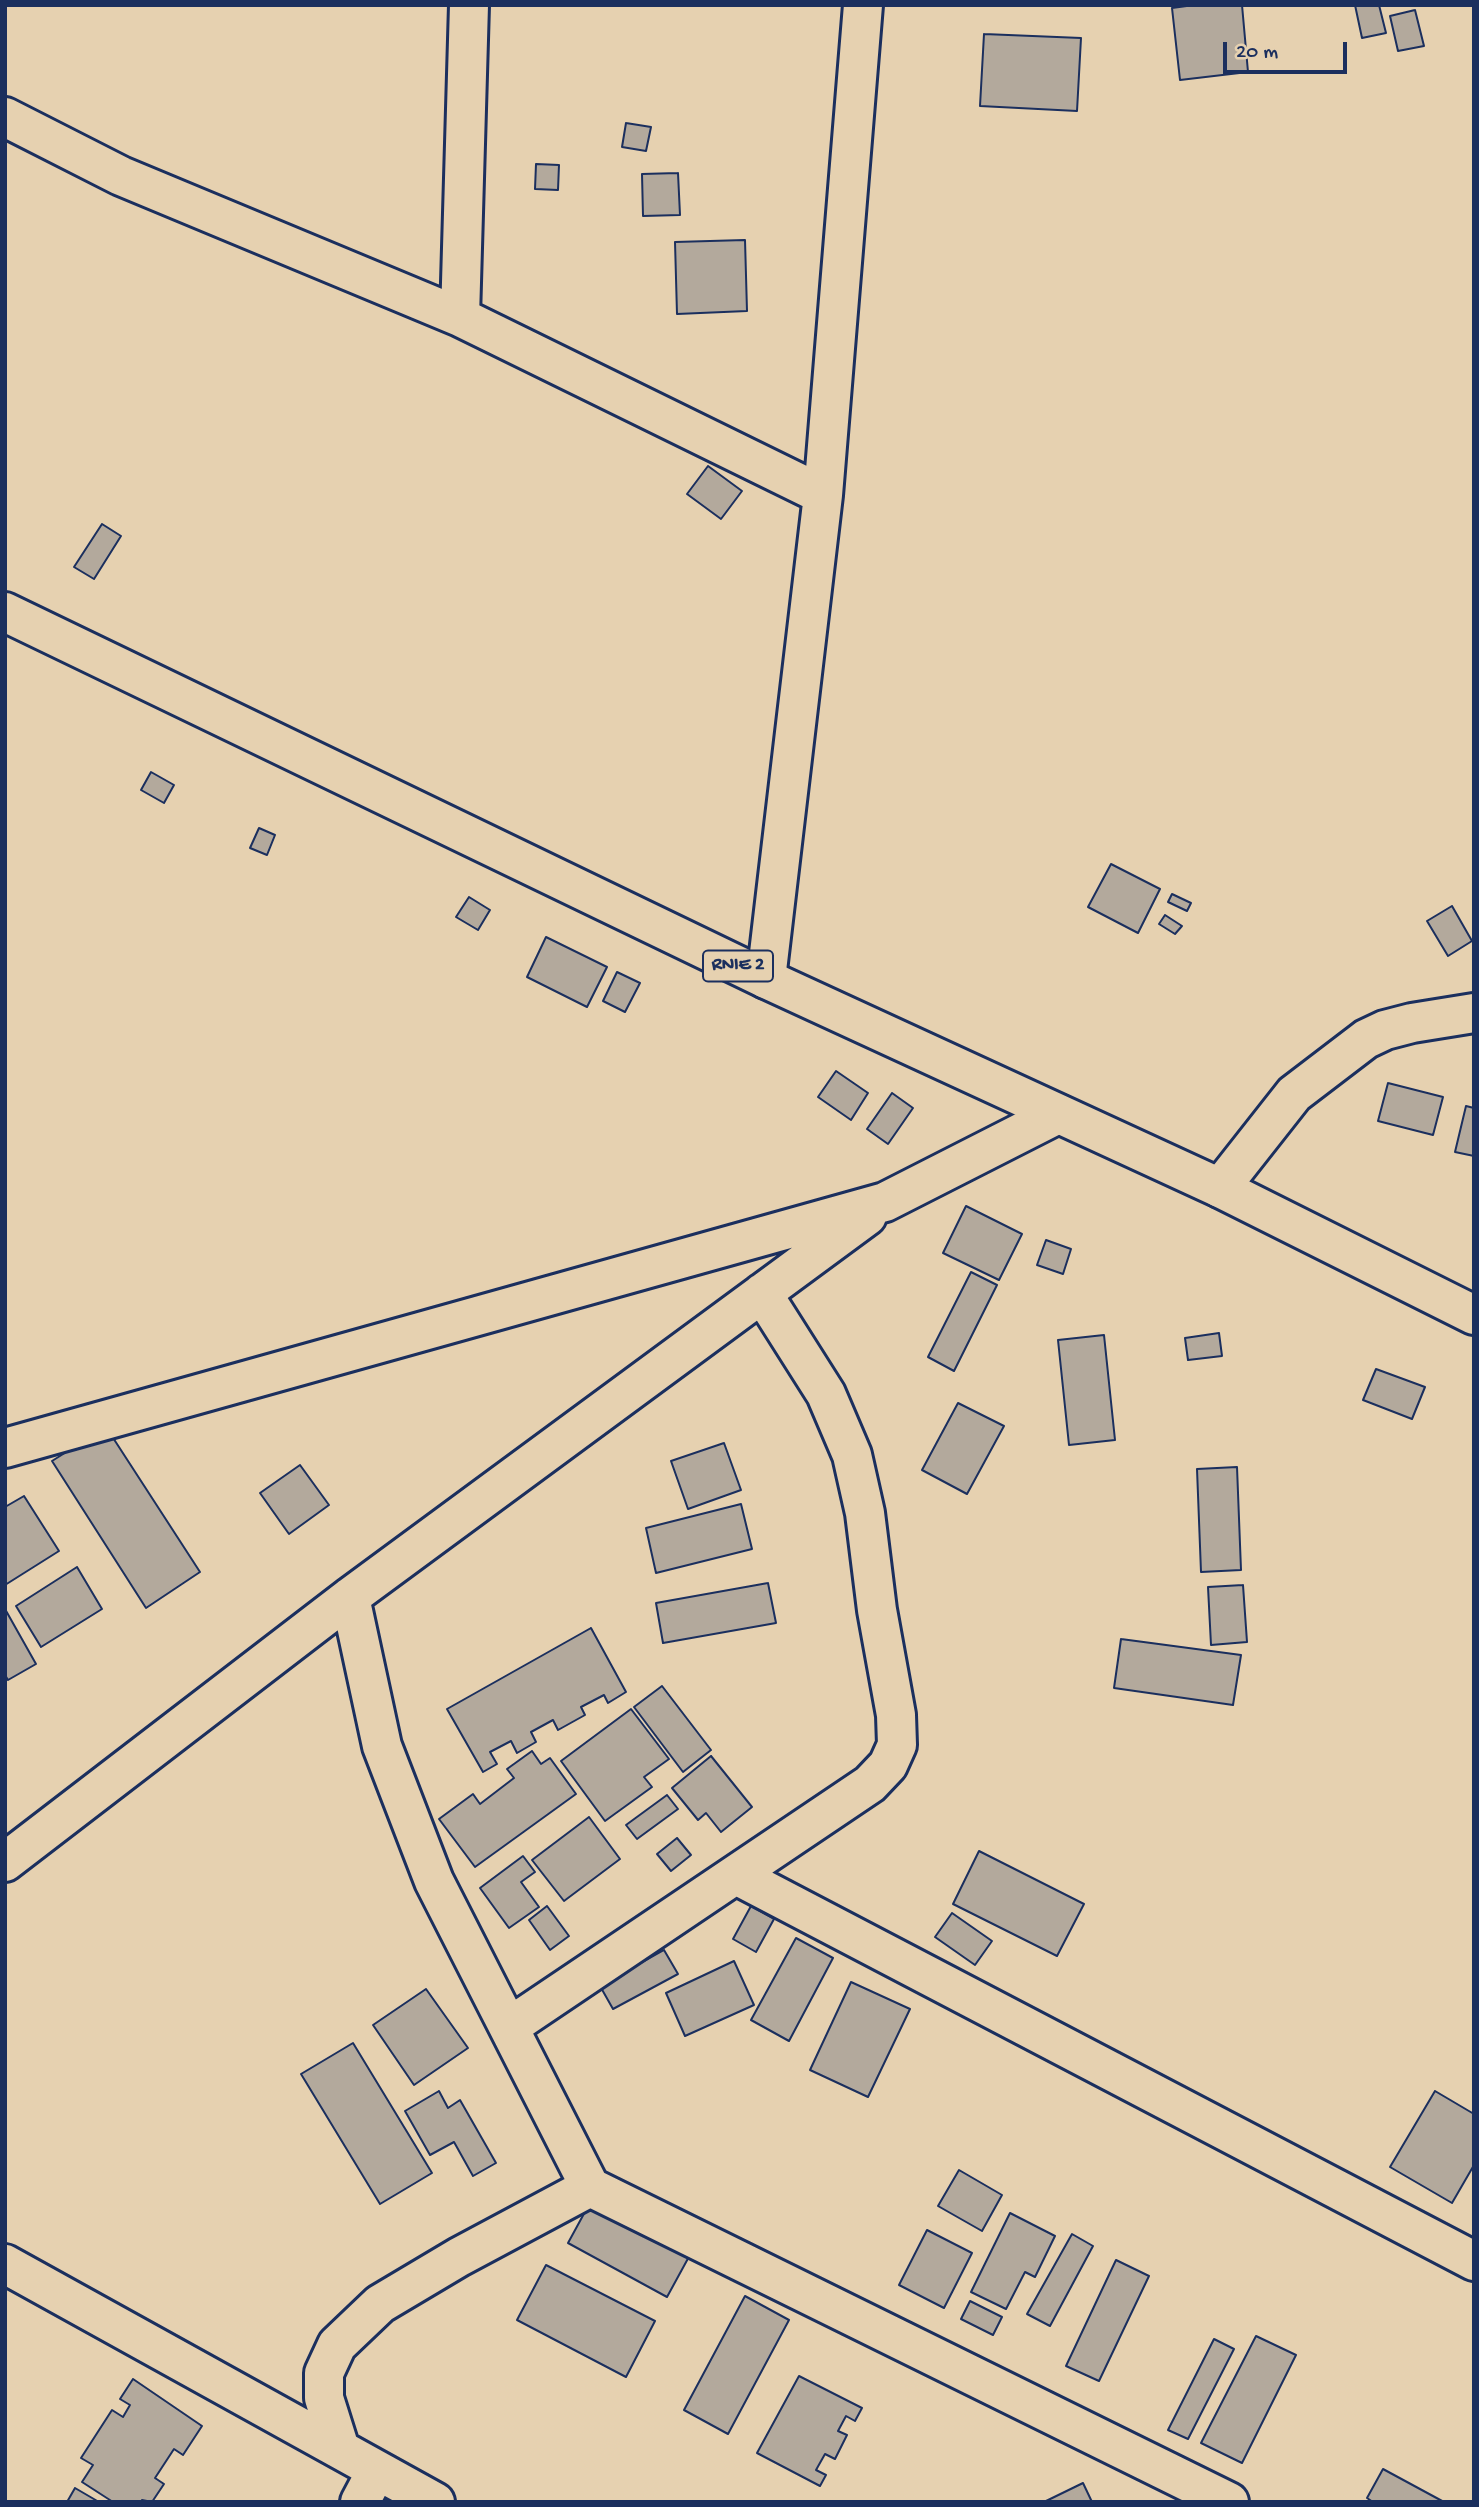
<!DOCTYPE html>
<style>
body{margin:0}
#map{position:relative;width:1479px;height:2507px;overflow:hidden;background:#e6d1b0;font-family:"Gochi Hand",sans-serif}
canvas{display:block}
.frame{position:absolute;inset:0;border:7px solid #1b2f5e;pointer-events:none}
.scale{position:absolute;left:1223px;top:42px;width:124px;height:32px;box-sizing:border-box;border:4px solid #1b2f5e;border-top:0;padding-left:9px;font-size:21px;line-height:24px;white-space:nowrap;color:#1b2f5e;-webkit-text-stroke:5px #e6d1b0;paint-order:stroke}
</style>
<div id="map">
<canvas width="1479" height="2507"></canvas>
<div class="frame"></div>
<div class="scale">20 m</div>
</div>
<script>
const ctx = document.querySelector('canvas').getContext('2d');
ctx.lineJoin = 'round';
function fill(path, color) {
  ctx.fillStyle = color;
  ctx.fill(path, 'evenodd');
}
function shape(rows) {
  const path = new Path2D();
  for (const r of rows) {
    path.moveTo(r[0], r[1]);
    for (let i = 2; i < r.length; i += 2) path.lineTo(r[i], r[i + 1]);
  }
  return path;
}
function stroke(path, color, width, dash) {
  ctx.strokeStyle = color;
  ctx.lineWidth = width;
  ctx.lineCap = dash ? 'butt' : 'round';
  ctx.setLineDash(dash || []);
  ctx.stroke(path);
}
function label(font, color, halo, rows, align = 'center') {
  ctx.font = font + ' "Gochi Hand",sans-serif';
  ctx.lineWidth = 5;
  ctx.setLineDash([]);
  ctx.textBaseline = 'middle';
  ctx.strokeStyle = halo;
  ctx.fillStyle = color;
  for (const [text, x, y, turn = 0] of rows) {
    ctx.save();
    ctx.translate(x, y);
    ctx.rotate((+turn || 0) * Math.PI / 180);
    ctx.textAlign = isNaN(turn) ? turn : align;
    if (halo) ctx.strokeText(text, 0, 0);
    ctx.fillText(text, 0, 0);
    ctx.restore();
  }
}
const building = shape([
 [1194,5,1242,5,1248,72,1180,80,1172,8,1194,5],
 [1355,5,1379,5,1386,33,1362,38,1355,5],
 [1415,10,1424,46,1398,51,1390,16,1415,10],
 [984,34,1081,38,1077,111,980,106,984,34],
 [626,123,651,127,646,151,622,147,626,123],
 [536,164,559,165,558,190,535,189,536,164],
 [678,173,680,215,643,216,642,174,678,173],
 [745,240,747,311,677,314,675,242,745,240],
 [708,466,742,491,721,519,687,494,708,466],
 [102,524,121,536,94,579,74,567,102,524],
 [151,772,174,785,164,803,141,790,151,772],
 [259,828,275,835,267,855,250,848,259,828],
 [1111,864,1160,889,1138,933,1088,907,1111,864],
 [1172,894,1191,903,1187,911,1168,902,1172,894],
 [469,897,490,910,478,930,456,917,469,897],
 [1452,906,1472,941,1448,956,1427,921,1452,906],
 [1165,915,1182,926,1175,934,1159,924,1165,915],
 [546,937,607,967,587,1007,527,977,546,937],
 [617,972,640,983,625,1012,603,1001,617,972],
 [836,1071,868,1093,851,1120,818,1097,836,1071],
 [1388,1083,1443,1097,1433,1135,1378,1121,1388,1083],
 [892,1093,913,1108,888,1144,867,1129,892,1093],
 [1466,1106,1474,1108,1474,1156,1455,1152,1466,1106],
 [966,1206,1022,1234,999,1280,943,1253,966,1206],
 [1046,1240,1071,1249,1063,1274,1037,1265,1046,1240],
 [971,1272,997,1285,954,1371,928,1357,971,1272],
 [1219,1333,1222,1356,1188,1360,1185,1338,1219,1333],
 [1104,1335,1115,1440,1069,1445,1058,1340,1104,1335],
 [1376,1369,1425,1387,1412,1419,1363,1400,1376,1369],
 [958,1403,1004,1426,967,1494,922,1470,958,1403],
 [106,1427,200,1572,146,1608,52,1461,106,1427],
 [724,1443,741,1490,688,1509,671,1461,724,1443],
 [300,1465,329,1505,289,1534,260,1493,300,1465],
 [1237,1467,1241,1570,1201,1572,1197,1469,1237,1467],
 [24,1496,59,1551,5,1585,5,1507,24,1496],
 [741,1504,752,1549,656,1573,646,1528,741,1504],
 [77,1567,102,1609,41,1647,16,1606,77,1567],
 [768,1583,776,1623,663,1643,656,1603,768,1583],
 [1243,1585,1247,1642,1211,1645,1208,1587,1243,1585],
 [5,1609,36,1664,8,1680,5,1675,5,1609],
 [591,1628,626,1692,608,1703,604,1695,581,1707,585,1715,558,1730,553,1720,531,1732,536,1742,517,1753,511,1741,490,1752,497,1764,483,1772,447,1709,591,1628],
 [1121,1639,1241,1655,1233,1705,1114,1688,1121,1639],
 [662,1686,711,1750,683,1772,634,1707,662,1686],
 [631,1709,669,1759,644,1777,652,1787,605,1821,561,1761,631,1709],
 [532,1751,541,1764,550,1758,576,1794,475,1867,439,1819,473,1794,480,1804,514,1778,507,1769,532,1751],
 [711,1756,752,1807,721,1832,706,1813,698,1820,672,1788,711,1756],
 [667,1795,678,1809,637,1839,626,1825,667,1795],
 [589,1817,620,1859,564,1901,532,1860,589,1817],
 [677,1838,691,1855,671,1871,657,1854,677,1838],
 [979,1851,1084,1904,1057,1956,953,1904,979,1851],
 [523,1856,535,1872,521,1882,539,1907,509,1928,480,1888,523,1856],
 [547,1906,569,1936,550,1950,529,1920,547,1906],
 [751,1906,774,1919,756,1952,733,1939,751,1906],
 [952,1913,992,1941,975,1965,935,1937,952,1913],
 [796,1938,833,1958,789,2041,751,2020,796,1938],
 [664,1950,678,1974,613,2009,600,1986,664,1950],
 [734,1961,754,2005,685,2036,666,1993,734,1961],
 [851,1982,910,2009,868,2097,810,2070,851,1982],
 [426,1989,468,2048,414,2085,373,2025,426,1989],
 [353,2043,432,2173,380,2204,301,2074,353,2043],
 [439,2091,448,2108,460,2100,496,2163,473,2176,454,2142,430,2155,405,2111,439,2091],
 [1435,2091,1474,2114,1474,2165,1452,2203,1390,2167,1435,2091],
 [959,2170,1002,2195,982,2231,938,2206,959,2170],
 [592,2199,691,2253,667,2297,568,2243,592,2199],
 [1010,2213,1055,2236,1035,2277,1025,2272,1006,2309,971,2292,1010,2213],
 [927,2230,972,2253,944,2308,899,2285,927,2230],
 [1072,2234,1093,2246,1050,2326,1027,2314,1072,2234],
 [1116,2260,1149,2276,1099,2381,1066,2366,1116,2260],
 [546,2265,655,2321,626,2377,517,2320,546,2265],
 [745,2296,789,2320,728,2434,684,2410,745,2296],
 [970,2301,1002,2317,993,2335,961,2319,970,2301],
 [1256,2336,1296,2355,1242,2463,1201,2443,1256,2336],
 [1214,2339,1234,2349,1188,2439,1168,2430,1214,2339],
 [799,2376,862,2408,855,2421,846,2416,838,2431,847,2435,835,2459,825,2454,816,2470,826,2475,820,2486,757,2453,799,2376],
 [133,2379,202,2426,183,2455,174,2449,155,2478,164,2484,152,2502,142,2500,141,2502,113,2502,82,2482,93,2465,81,2458,112,2410,123,2417,130,2405,120,2399,133,2379],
 [1383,2469,1444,2502,1373,2502,1367,2498,1383,2469],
 [1083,2483,1092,2502,1044,2502,1083,2483],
 [75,2488,99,2502,67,2502,75,2488]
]);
fill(building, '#b3a99c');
stroke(building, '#1b2f5e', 2);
const street = shape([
 [5,117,121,176,460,317,823,495],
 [460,317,469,5],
 [766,979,823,495,863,5],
 [1220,1188,1294,1094,1366,1039,1385,1030,1412,1023,1474,1013],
 [5,1448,885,1202,1058,1114],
 [350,1597,382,1746,434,1881,590,2187,1229,2502],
 [5,1862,350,1597,867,1216],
 [736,1875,1474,2261],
 [509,2027,870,1784,888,1765,897,1745,896,1715,877,1610,865,1513,852,1455,826,1394,762,1293],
 [5,2264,435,2502],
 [340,2449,324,2398,324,2373,337,2345,380,2304,459,2257,590,2187],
 [360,2502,377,2470]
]);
const highway = shape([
 [5,612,766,979,1220,1188,1474,1315]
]);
stroke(street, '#1b2f5e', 44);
stroke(highway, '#1b2f5e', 44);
stroke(street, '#e6d1b0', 38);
stroke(highway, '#e6d1b0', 38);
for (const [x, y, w] of [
 [738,966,70]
]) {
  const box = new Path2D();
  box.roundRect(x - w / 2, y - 15.5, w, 31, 5);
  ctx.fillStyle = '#e6d1b0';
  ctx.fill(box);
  stroke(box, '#1b2f5e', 2);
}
label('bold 19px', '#1b2f5e', null, [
 ["RNIE 2",738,966]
]);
</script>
